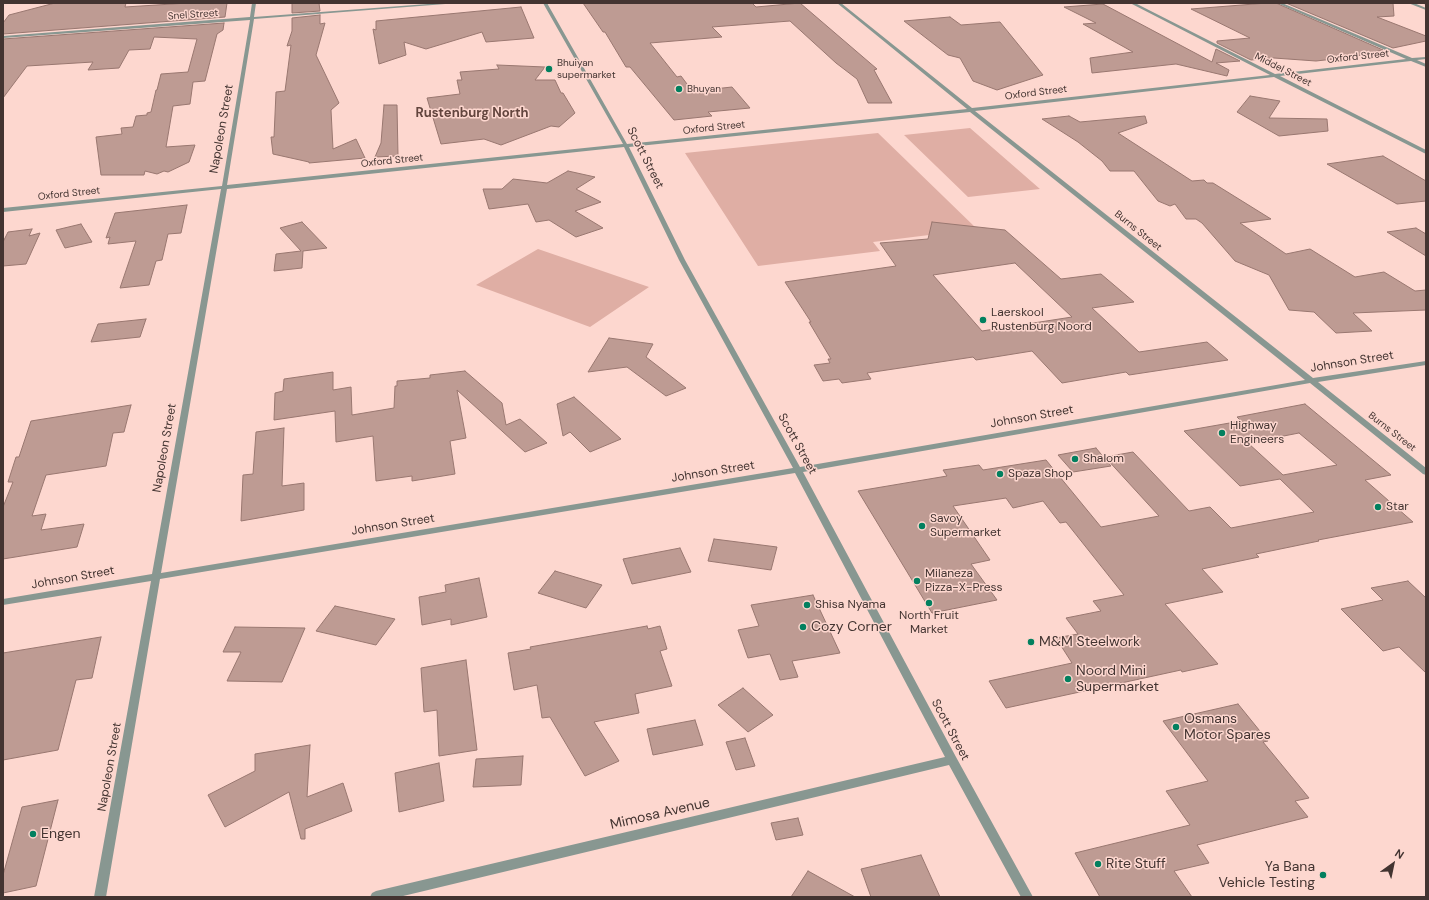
<!DOCTYPE html>
<style>
body{margin:0}
#map{position:relative;width:1429px;height:900px;overflow:hidden;background:#fdd7cf;font-family:"DM Sans",sans-serif}
canvas{display:block}
.frame{position:absolute;inset:0;border:4px solid #433431;pointer-events:none}
.north{position:absolute;left:1373px;top:844px;width:40px;height:40px;-webkit-text-stroke:3px #fdd7cf;paint-order:stroke;rotate:33deg;font-size:11px;font-weight:700;line-height:16px;text-align:center;color:#433431}
.north::after{content:'';display:block;margin:auto;width:14px;height:18px;background:#433431;clip-path:polygon(50% 0,100% 100%,50% 72%,0 100%)}
</style>
<div id="map">
<canvas width="1429" height="900"></canvas>
<div class="frame"></div>
<div class="north">N</div>
</div>
<script>
const ctx = document.querySelector('canvas').getContext('2d');
ctx.lineJoin = 'round';
function fill(path, color) {
  ctx.fillStyle = color;
  ctx.fill(path, 'evenodd');
}
function shape(rows) {
  const path = new Path2D();
  for (const r of rows) {
    path.moveTo(r[0], r[1]);
    for (let i = 2; i < r.length; i += 2) path.lineTo(r[i], r[i + 1]);
  }
  return path;
}
function stroke(path, color, width, dash) {
  ctx.strokeStyle = color;
  ctx.lineWidth = width;
  ctx.lineCap = dash ? 'butt' : 'round';
  ctx.setLineDash(dash || []);
  ctx.stroke(path);
}
function label(font, color, halo, rows, align = 'center') {
  ctx.font = font + ' "DM Sans",sans-serif';
  ctx.lineWidth = 3;
  ctx.setLineDash([]);
  ctx.textBaseline = 'middle';
  ctx.strokeStyle = halo;
  ctx.fillStyle = color;
  for (const [text, x, y, turn = 0] of rows) {
    ctx.save();
    ctx.translate(x, y);
    ctx.rotate((+turn || 0) * Math.PI / 180);
    ctx.textAlign = isNaN(turn) ? turn : align;
    if (halo) ctx.strokeText(text, 0, 0);
    ctx.fillText(text, 0, 0);
    ctx.restore();
  }
}
fill(shape([
 [970,128,1040,189,968,197,904,135],
 [878,133,977,229,873,242,880,251,758,266,685,153],
 [538,249,649,287,590,327,476,285]
]), '#dfaea4');
const building = shape([
 [55,3,126,3,125,7,188,3,227,3,225,17,3,34,3,23,9,15,55,3],
 [292,3,319,3,320,11,292,13,292,3],
 [583,3,752,3,756,7,800,3,877,69,874,70,892,103,868,103,857,79,836,63,790,21,712,27,722,37,650,43,677,77,681,76,690,88,695,91,732,87,750,108,708,112,712,116,674,120,630,67,626,67,605,32,603,32,583,3],
 [1267,3,1276,3,1383,50,1352,57,1316,61,1274,58,1251,60,1217,43,1217,41,1250,38,1191,9,1267,3],
 [1286,3,1393,3,1394,16,1377,17,1426,36,1426,41,1393,48,1286,3],
 [1103,4,1212,62,1216,49,1240,61,1216,63,1229,70,1227,76,1176,64,1092,73,1090,58,1133,52,1083,24,1096,23,1064,7,1103,4],
 [521,7,534,38,486,42,482,32,426,49,404,42,406,55,379,64,373,29,376,30,376,21,521,7],
 [320,15,320,24,325,23,316,55,339,103,331,110,333,149,356,139,365,158,309,163,309,162,273,154,271,137,274,137,276,92,285,91,291,45,287,46,292,31,292,18,320,15],
 [950,17,961,25,1000,22,1043,75,997,90,973,81,960,58,948,55,904,21,950,17],
 [224,23,223,30,217,34,205,81,193,82,190,104,173,106,166,147,195,145,189,162,168,172,164,171,157,174,145,171,144,175,101,175,96,137,122,134,121,128,133,127,136,116,147,115,147,113,151,112,156,90,157,90,161,74,188,72,197,39,154,37,150,49,129,50,119,68,88,70,93,62,27,66,3,98,3,39,224,23],
 [497,65,545,67,535,80,555,80,561,93,563,93,575,113,559,127,551,126,501,145,484,139,441,144,427,98,460,94,457,80,462,80,460,72,499,69,497,65],
 [1250,96,1280,101,1269,118,1327,119,1328,131,1279,136,1237,112,1250,96],
 [384,105,397,105,398,156,375,157,381,143,384,105],
 [1069,116,1080,122,1145,116,1147,123,1118,133,1192,181,1204,180,1207,183,1213,183,1271,219,1240,223,1286,254,1310,249,1355,277,1384,272,1415,291,1426,290,1426,310,1353,313,1372,331,1336,333,1314,312,1289,310,1269,275,1235,261,1202,223,1196,219,1186,219,1175,204,1170,206,1158,201,1134,171,1110,171,1102,161,1078,142,1042,119,1069,116],
 [1383,156,1426,181,1426,201,1397,204,1327,164,1383,156],
 [568,171,595,177,576,189,601,202,575,211,603,228,576,237,549,220,536,222,528,204,489,209,483,189,502,189,513,179,547,183,568,171],
 [187,205,181,233,168,234,162,260,156,261,149,285,120,288,136,241,108,244,110,237,106,238,115,213,187,205],
 [302,222,327,248,303,251,302,268,274,271,276,254,301,251,280,228,302,222],
 [932,222,1005,230,1061,279,1101,274,1134,302,1092,308,1139,352,1207,342,1228,360,1129,375,1126,372,1062,383,1032,351,976,360,973,357,867,373,871,379,842,383,839,379,823,381,814,365,830,363,828,359,831,359,809,322,811,322,785,282,896,266,880,243,928,239,932,222],
 [1015,263,1072,317,982,331,933,275,1015,263],
 [81,224,92,242,65,248,56,230,81,224],
 [1416,228,1426,234,1426,256,1387,232,1416,228],
 [32,229,29,236,40,233,26,264,3,266,3,242,8,232,32,229],
 [146,319,140,337,91,342,98,324,146,319],
 [609,338,653,344,646,357,686,388,666,396,627,367,588,372,609,338],
 [465,371,502,403,506,425,520,419,547,443,525,452,457,390,466,438,450,441,455,474,412,481,412,476,376,481,373,436,336,442,335,411,274,420,275,393,283,391,284,379,333,372,333,390,351,387,352,415,394,408,395,386,397,386,397,381,430,378,430,375,465,371],
 [574,397,621,439,590,452,570,432,563,436,557,404,574,397],
 [1305,404,1391,475,1365,480,1413,522,1318,540,1319,541,1256,554,1259,557,1202,569,1223,592,1165,604,1218,664,1182,672,1181,670,1006,708,989,681,1072,663,1056,638,1078,634,1066,618,1101,611,1093,601,1124,595,1066,522,1060,523,1043,501,1013,508,1006,498,953,506,990,560,971,564,997,600,932,613,858,491,947,476,943,470,979,465,983,470,1046,460,1101,527,1159,516,1105,457,1133,452,1189,511,1210,507,1231,528,1314,512,1280,479,1240,486,1184,431,1241,421,1237,417,1305,404],
 [1299,433,1337,465,1283,475,1248,443,1299,433],
 [131,405,124,432,113,433,106,466,46,475,32,516,46,514,41,530,84,524,77,547,3,559,3,507,13,482,8,482,16,457,19,457,31,421,131,405],
 [284,428,282,486,304,483,304,510,241,521,243,475,253,474,256,432,284,428],
 [1096,448,1111,466,1073,472,1058,455,1096,448],
 [714,539,777,547,771,570,708,561,714,539],
 [680,548,691,572,632,584,623,559,680,548],
 [555,571,602,585,586,608,538,593,555,571],
 [479,578,487,617,451,625,451,619,422,625,419,597,446,592,445,585,479,578],
 [1408,581,1426,598,1426,673,1399,647,1383,651,1341,609,1383,600,1371,588,1408,581],
 [813,595,840,653,792,661,798,677,780,680,770,654,748,658,738,630,759,626,751,605,813,595],
 [335,606,395,619,376,645,316,631,335,606],
 [647,626,648,629,660,626,667,649,660,651,672,686,635,694,639,713,594,722,619,761,585,776,550,717,542,718,537,685,514,690,508,653,531,649,530,647,647,626],
 [235,627,305,628,282,682,227,681,241,652,223,652,235,627],
 [101,637,92,678,76,680,58,750,3,760,3,653,101,637],
 [466,660,477,750,439,756,437,710,424,712,421,668,466,660],
 [743,688,773,715,748,732,718,705,743,688],
 [1238,704,1268,741,1263,742,1309,798,1295,801,1308,817,1197,845,1209,863,1174,871,1192,897,1100,897,1075,853,1190,825,1166,791,1208,781,1163,721,1238,704],
 [695,720,703,745,653,755,647,729,695,720],
 [745,738,755,766,736,770,726,742,745,738],
 [310,745,307,797,343,783,352,811,305,829,305,839,301,839,289,792,225,827,208,795,255,771,255,754,310,745],
 [523,756,521,785,473,787,476,759,523,756],
 [439,763,444,801,399,812,395,773,439,763],
 [58,800,36,886,3,893,3,875,22,807,58,800],
 [798,818,803,835,776,840,771,823,798,818],
 [921,855,940,897,871,897,861,869,921,855],
 [808,871,855,897,791,897,808,871]
]);
fill(building, '#be9b93');
stroke(building, '#997770', 1);
fill(shape([
 [252,3,256,3,254,17,441,3,458,3,254,19,227,185,623,144,543,3,547,3,627,144,967,109,837,3,841,3,972,108,1270,75,1130,3,1135,3,1275,74,1406,59,1277,3,1282,3,1412,58,1426,57,1426,59,1417,60,1426,64,1426,67,1411,61,1280,76,1426,150,1426,154,1274,77,975,111,1313,378,1426,361,1426,365,1318,382,1426,468,1426,475,1423,474,1310,383,803,472,956,757,1033,897,1021,897,949,765,399,897,370,897,372,893,376,891,945,757,795,473,160,579,106,897,94,897,151,581,3,605,3,599,152,574,221,189,3,212,3,208,222,186,250,20,3,38,3,36,250,17,252,3],
 [970,112,1305,380,800,467,685,260,629,147,970,112],
 [624,147,679,260,793,468,161,573,227,189,624,147],
 [1408,3,1414,3,1426,8,1426,10,1408,3]
]), '#889791');
stroke(shape([
 [1424,3,1426,4]
]), '#907772', 1.5, [3, 1.5]);
for (const [x, y, r, color] of [
 [549,69,4,"#02805f"],
 [679,89,4,"#02805f"],
 [983,320,4,"#02805f"],
 [1222,433,4,"#02805f"],
 [1075,459,4,"#02805f"],
 [1000,474,4,"#02805f"],
 [1378,507,4,"#02805f"],
 [922,526,4,"#02805f"],
 [917,581,4,"#02805f"],
 [929,603,4,"#02805f"],
 [807,605,4,"#02805f"],
 [803,627,4,"#02805f"],
 [1031,642,4,"#02805f"],
 [1068,679,4,"#02805f"],
 [1176,727,4,"#02805f"],
 [33,834,4,"#02805f"],
 [1098,864,4,"#02805f"],
 [1323,875,4,"#02805f"]
]) {
  const dot = new Path2D();
  dot.arc(x, y, r, 0, 2 * Math.PI);
  ctx.fillStyle = color;
  ctx.fill(dot);
  stroke(dot, '#fdd7cf', 1.5);
}
label('10px', '#433431', '#fdd7cf', [
 ["Snel Street",193,15,-4],
 ["Oxford Street",1358,57,-6],
 ["Middel Street",1283,70,27],
 ["Oxford Street",1036,93,-7],
 ["Oxford Street",714,128,-6],
 ["Oxford Street",392,161,-6],
 ["Oxford Street",69,194,-6],
 ["Burns Street",1138,231,39],
 ["Burns Street",1392,432,38]
]);
label('10px', '#433431', '#fdd7cf', [
 ["Bhuiyan",557,63],
 ["supermarket",557,75],
 ["Bhuyan",687,89]
], 'left');
label('12px', '#433431', '#fdd7cf', [
 ["Napoleon Street",222,129,-80],
 ["Scott Street",645,158,63],
 ["Johnson Street",1352,362,-9],
 ["Johnson Street",1032,417,-10],
 ["Scott Street",797,444,61],
 ["Napoleon Street",165,448,-80],
 ["Johnson Street",713,472,-9],
 ["Johnson Street",393,525,-9],
 ["Johnson Street",73,578,-10],
 ["Scott Street",950,730,62],
 ["Napoleon Street",110,767,-80]
]);
label('12px', '#433431', '#fdd7cf', [
 ["Laerskool",991,313],
 ["Rustenburg Noord",991,327],
 ["Highway",1230,426],
 ["Engineers",1230,440],
 ["Shalom",1083,459],
 ["Spaza Shop",1008,474],
 ["Star",1386,507],
 ["Savoy",930,519],
 ["Supermarket",930,533],
 ["Milaneza",925,574],
 ["Pizza-X-Press",925,588],
 ["Shisa Nyama",815,605],
 ["North Fruit",929,616,"center"],
 ["Market",929,630,"center"]
], 'left');
label('bold 13px', '#63453e', '#fdd7cf', [
 ["Rustenburg North",472,114]
]);
label('14px', '#433431', '#fdd7cf', [
 ["Cozy Corner",811,627],
 ["M&M Steelwork",1039,642],
 ["Noord Mini",1076,671],
 ["Supermarket",1076,687],
 ["Osmans",1184,719],
 ["Motor Spares",1184,735],
 ["Engen",41,834],
 ["Rite Stuff",1106,864],
 ["Ya Bana",1315,867,"right"],
 ["Vehicle Testing",1315,883,"right"]
], 'left');
label('14px', '#433431', '#fdd7cf', [
 ["Mimosa Avenue",660,814,-13]
]);
</script>
